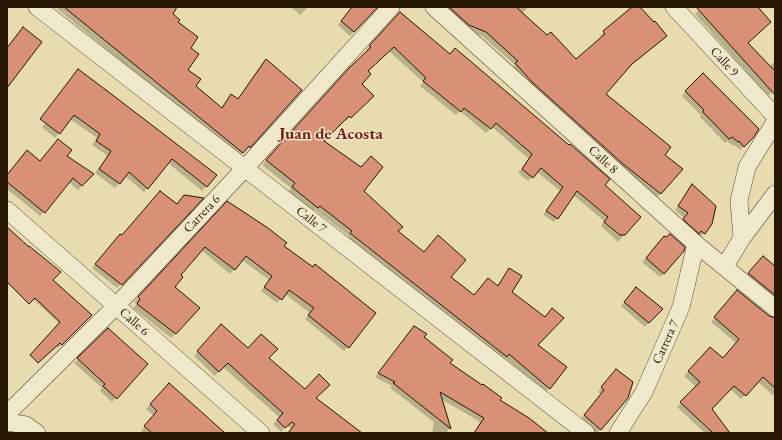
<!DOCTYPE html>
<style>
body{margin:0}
#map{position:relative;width:782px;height:440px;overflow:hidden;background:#e7dbaf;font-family:"EB Garamond",serif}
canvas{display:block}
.frame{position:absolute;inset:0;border:8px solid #271602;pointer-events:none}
</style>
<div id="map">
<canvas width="782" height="440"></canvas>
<div class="frame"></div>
</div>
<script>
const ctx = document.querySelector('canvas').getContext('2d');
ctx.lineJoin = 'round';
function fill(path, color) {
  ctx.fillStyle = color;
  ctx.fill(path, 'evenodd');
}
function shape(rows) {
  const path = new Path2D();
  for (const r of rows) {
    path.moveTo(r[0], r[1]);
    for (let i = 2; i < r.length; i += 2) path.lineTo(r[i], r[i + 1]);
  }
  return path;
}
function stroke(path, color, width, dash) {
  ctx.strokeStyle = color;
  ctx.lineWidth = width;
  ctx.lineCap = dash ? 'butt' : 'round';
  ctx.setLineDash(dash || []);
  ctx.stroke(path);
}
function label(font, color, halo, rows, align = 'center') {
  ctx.font = font + ' "EB Garamond",serif';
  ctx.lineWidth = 3;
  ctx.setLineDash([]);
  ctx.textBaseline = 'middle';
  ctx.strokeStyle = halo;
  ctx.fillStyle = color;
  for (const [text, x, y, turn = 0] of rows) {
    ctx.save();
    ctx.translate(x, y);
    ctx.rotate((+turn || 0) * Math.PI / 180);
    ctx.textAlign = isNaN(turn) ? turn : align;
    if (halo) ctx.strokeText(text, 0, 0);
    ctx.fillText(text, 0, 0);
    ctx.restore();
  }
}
fill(shape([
 [55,7,176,7,171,15,177,23,190,48,187,70,194,87,221,108,232,95,237,100,262,64,301,90,249,147,238,157],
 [291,7,308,7,300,15],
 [352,7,377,7,350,36,338,25],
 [441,7,528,7,522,14,576,60,602,38,600,36,604,32,634,7,639,7,662,40,629,67,605,95,663,156,661,193,657,197,512,68,515,65,482,36,465,29],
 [702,7,756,7,747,43,769,67,775,61,775,89,768,96,695,14],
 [396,17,604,185,640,217,618,242,601,226,604,221,573,195,554,222,543,215,560,191,537,172,528,181,518,173,529,159,492,127,486,133,460,111,456,115,420,86,423,82,389,51,367,71,360,84,372,96,346,121,344,119,322,141,397,232,450,277,474,296,497,286,509,269,511,292,549,388,545,392,505,358,503,361,347,238,349,236,315,210,313,211,288,192,291,188,262,165,346,72,367,51,366,50],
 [703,74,752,137,740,150,735,145,733,146,727,141,725,143,700,117,701,115,682,96],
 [82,81,215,175,202,191,167,162,144,192,125,176,115,188,95,173,108,156,92,145,97,138,70,119,55,138,42,127],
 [27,151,40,162,66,156,92,174,78,190,69,182,40,216,7,189,7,175],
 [692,186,711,224,700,238,679,223,684,218,675,210],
 [184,196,201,198,117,288,92,268,117,239,176,205],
 [228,203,283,246,348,347,344,351,305,319,310,313,285,294,277,303,261,291,269,280,242,260,230,274,201,250,180,276,173,287,199,308,171,338,133,308,137,304,134,302],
 [7,228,52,280,91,315,58,348,51,342,64,328,7,275],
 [660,241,664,273,660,277,642,262],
 [759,261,775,267,775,302,745,278],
 [632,292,661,309,645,327,621,306],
 [733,296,769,317,775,319,775,397,758,382,741,399,730,389,710,409,729,433,705,433,677,407,696,387,684,376,710,349,723,359,736,343,711,322],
 [221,326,248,349,261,335,276,349,268,358,305,390,319,376,329,385,315,399,355,429,351,433,288,433,292,429,287,425,281,432,273,424,280,418,223,367,215,376,194,356],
 [414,327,449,363,499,400,546,433,474,433,480,422,441,399,450,428,446,433,432,433,434,422,390,388,392,386,375,377],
 [108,330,116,398,112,402,100,391,102,388,74,363],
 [612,374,601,429,597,433,580,420,601,394,598,392],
 [165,388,223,433,143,433,141,431,154,416,146,409]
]), '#0003');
const building = shape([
 [64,7,177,7,173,14,180,20,178,22,198,37,191,48,199,54,188,70,201,79,196,86,222,108,231,94,238,99,266,59,302,90,250,148,249,146,243,153,64,7],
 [352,7,378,7,354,32,341,21,352,7],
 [449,7,516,7,547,35,551,32,576,59,605,34,603,31,632,7,640,7,654,22,655,21,667,36,632,64,606,94,671,147,665,155,683,169,661,194,623,164,532,82,515,63,518,61,486,32,469,25,449,7],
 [696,7,758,7,771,22,748,43,775,71,775,95,696,7],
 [400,12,450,54,455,48,569,145,570,144,610,179,605,185,641,217,625,235,620,235,604,222,608,217,577,191,558,219,546,211,563,187,541,168,533,178,522,169,532,154,496,123,491,129,464,108,461,112,423,81,426,78,394,47,368,71,371,74,362,84,374,96,351,118,349,116,324,141,361,167,371,156,383,167,364,191,403,227,398,231,424,252,438,235,466,260,451,277,474,295,488,278,498,286,509,268,522,276,512,292,545,317,552,308,564,318,538,345,567,367,550,389,509,354,507,357,350,233,352,231,320,206,318,208,292,187,295,183,266,160,350,67,369,49,371,47,369,46,400,12],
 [23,27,42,42,7,88,7,48,23,27],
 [78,69,110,93,217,175,207,187,172,159,148,189,129,172,120,184,99,169,111,151,96,141,100,134,74,115,60,134,40,119,78,69],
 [703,73,759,129,753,138,744,147,739,141,738,142,732,137,729,139,703,112,704,110,685,91,703,73],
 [58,139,72,150,67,156,94,174,82,186,73,178,45,213,7,182,7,175,27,150,40,161,58,139],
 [692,184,716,206,712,224,705,234,701,231,699,234,683,219,688,213,678,206,692,184],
 [160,191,177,204,184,195,204,198,122,285,95,264,120,234,122,235,160,191],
 [227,201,268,228,287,243,284,246,313,267,315,264,376,313,349,348,308,315,314,308,289,290,282,300,264,287,272,276,246,256,235,270,205,247,181,275,183,277,175,287,200,308,176,334,137,304,140,299,138,297,227,201],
 [7,227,29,247,29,246,61,272,53,280,92,315,62,345,60,343,38,363,30,355,60,322,35,298,29,304,7,282,7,227],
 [670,234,685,247,684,251,664,274,646,258,664,236,666,237,670,234],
 [763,256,775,266,775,295,748,273,763,256],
 [636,287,663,309,649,323,624,302,636,287],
 [737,290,769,316,775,318,775,388,763,377,746,396,734,386,712,409,730,433,713,433,680,402,700,382,688,371,710,347,723,358,739,339,714,317,737,290],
 [221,324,248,348,261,334,278,349,269,358,305,389,319,374,330,385,316,398,362,433,288,433,295,424,292,422,285,428,277,420,283,413,255,388,228,363,219,372,197,351,221,324],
 [414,326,427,334,424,337,453,360,450,363,482,385,483,384,502,398,500,400,529,418,548,433,474,433,484,418,440,392,451,429,393,383,395,382,378,373,414,326],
 [108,328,148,364,117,399,103,386,105,384,77,358,108,328],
 [616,369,633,382,628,398,601,430,584,415,604,390,601,387,616,369],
 [169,383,196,407,225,433,152,433,144,426,157,411,150,404,169,383]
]);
fill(building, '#d89077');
stroke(building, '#271602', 1);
const minor = shape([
 [37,7,586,433],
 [434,7,696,244,775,308],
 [674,7,775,116],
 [7,210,261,433],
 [742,238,739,201,747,167,775,122],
 [725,266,742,238,775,194],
 [7,414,116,306,245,168,391,7],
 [7,422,26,425,37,433],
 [618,433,644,392,681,307,696,244]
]);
stroke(minor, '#57472d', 18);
stroke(minor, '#efe8cb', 17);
label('13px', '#271602', '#efe8cb', [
 ["Calle 9",724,62,47],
 ["Calle 8",603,160,42],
 ["Carrera 6",202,214,-47],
 ["Calle 7",311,220,38],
 ["Calle 6",134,322,41],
 ["Carrera 7",666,342,-66]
]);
label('bold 17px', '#7a1f14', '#efe8cb', [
 ["Juan de Acosta",331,134]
]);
</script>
